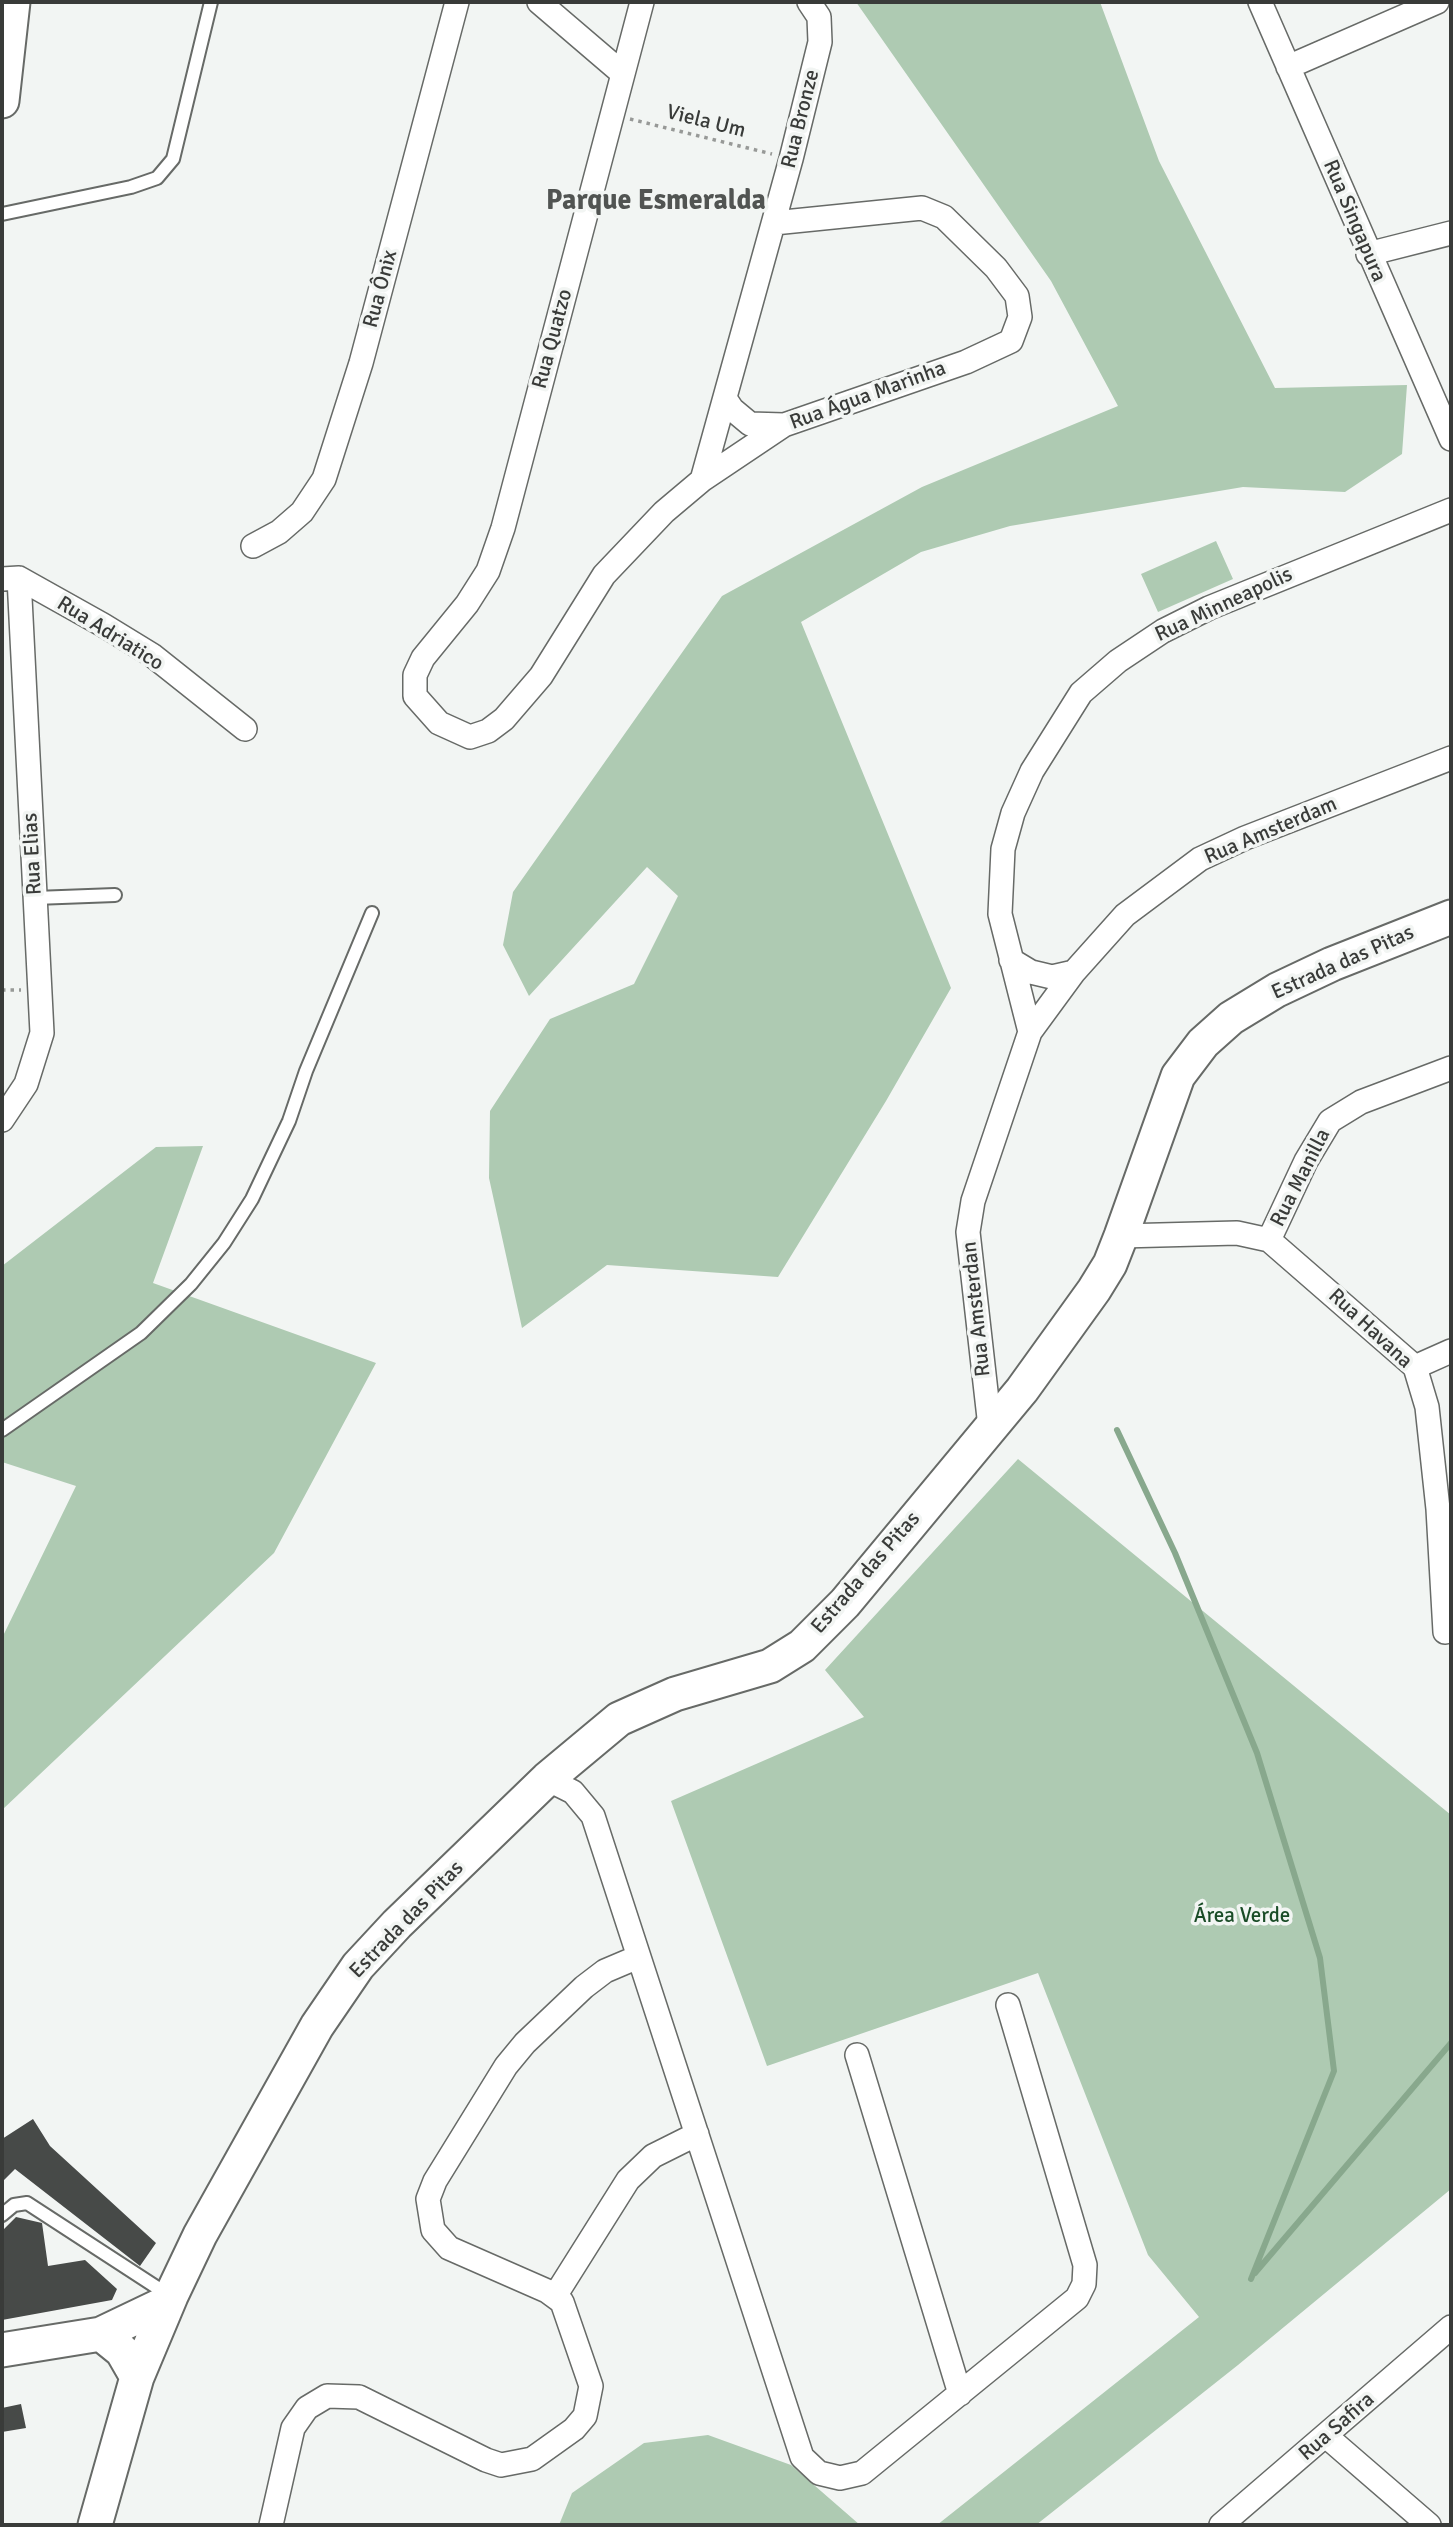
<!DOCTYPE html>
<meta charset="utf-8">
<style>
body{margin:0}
#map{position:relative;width:1453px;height:2527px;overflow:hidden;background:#f2f5f3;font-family:Signika,sans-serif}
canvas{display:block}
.frame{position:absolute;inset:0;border:4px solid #393b39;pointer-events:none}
</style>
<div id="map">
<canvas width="1453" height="2527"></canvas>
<div class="frame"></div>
</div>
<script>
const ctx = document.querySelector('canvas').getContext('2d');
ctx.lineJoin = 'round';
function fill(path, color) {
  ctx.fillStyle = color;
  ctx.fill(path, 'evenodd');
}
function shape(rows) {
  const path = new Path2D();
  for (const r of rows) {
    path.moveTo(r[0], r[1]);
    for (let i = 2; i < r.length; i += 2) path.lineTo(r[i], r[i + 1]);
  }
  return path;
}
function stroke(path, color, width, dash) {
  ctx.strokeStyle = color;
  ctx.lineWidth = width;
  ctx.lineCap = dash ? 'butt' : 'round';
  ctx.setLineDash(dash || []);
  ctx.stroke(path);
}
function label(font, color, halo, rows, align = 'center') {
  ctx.font = font + ' Signika,sans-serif';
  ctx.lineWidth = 7;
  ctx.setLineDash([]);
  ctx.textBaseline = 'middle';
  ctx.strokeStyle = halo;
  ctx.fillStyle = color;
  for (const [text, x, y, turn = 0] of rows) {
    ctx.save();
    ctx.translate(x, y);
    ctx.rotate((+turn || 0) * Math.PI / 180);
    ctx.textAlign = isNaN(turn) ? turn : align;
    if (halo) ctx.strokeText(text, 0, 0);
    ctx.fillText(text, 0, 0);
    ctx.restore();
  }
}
fill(shape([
 [856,2,1100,2,1159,161,1275,388,1407,385,1402,454,1345,492,1243,487,1010,526,921,552,801,622,951,988,886,1101,778,1277,607,1265,522,1328,489,1178,490,1111,550,1019,634,984,678,896,647,867,529,996,503,945,513,892,722,596,922,487,1118,406,1051,281],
 [1216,541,1233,579,1158,612,1141,574],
 [203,1146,153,1283,376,1363,274,1553,2,1810,2,1638,76,1486,2,1462,2,1266,156,1147],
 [1018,1459,1451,1815,1451,2189,1238,2365,1036,2525,937,2525,1199,2317,1148,2255,1038,1973,767,2066,671,1801,864,1717,825,1670],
 [708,2435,791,2465,860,2525,559,2525,572,2493,644,2443]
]), '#aecab2');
stroke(shape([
 [1117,1430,1175,1553,1257,1753,1320,1958,1334,2071,1251,2279],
 [1255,2273,1451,2043]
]), '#88a88d', 6);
fill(shape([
 [33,2119,50,2146,156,2243,140,2266,15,2169,2,2182,2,2139],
 [16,2217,42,2223,48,2266,85,2260,117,2289,112,2300,2,2320,2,2231],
 [21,2404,26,2428,2,2432,2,2408]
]), '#474a48');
const service = shape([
 [2,214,131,187,157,178,173,159,211,2],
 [35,898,115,895],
 [2,1430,141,1333,191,1284,224,1243,252,1199,289,1121,306,1071,372,913],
 [2,2215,14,2205,27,2203,170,2296]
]);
const minor = shape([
 [539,2,622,73],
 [642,2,503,528,488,571,467,604,423,658,415,675,415,696,439,723,470,737,488,731,504,719,541,676,604,575,664,512,702,480,784,425,966,362,1011,341,1020,317,1017,296,996,268,944,217,922,208,774,223],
 [1260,2,1451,439],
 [1288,67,1437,2],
 [1368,254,1451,233],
 [726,400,732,409,750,424,784,425],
 [702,480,791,159,820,42,819,17,809,2],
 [253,546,279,532,302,512,324,479,361,363,457,2],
 [2,579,19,578,103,625,152,655,245,729],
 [1011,960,1031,972,1052,977,1074,972],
 [1030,1032,1000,914,1003,849,1013,813,1032,771,1081,693,1118,661,1163,631,1209,608,1451,510],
 [2,1120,26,1084,42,1033,19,578],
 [1121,1236,1237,1233,1269,1240,1415,1367,1427,1407,1438,1509,1445,1632],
 [1269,1240,1306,1161,1330,1121,1361,1102,1451,1068],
 [1415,1367,1451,1351],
 [990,1427,968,1232,973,1201,1030,1032,1074,972,1125,915,1200,859,1245,838,1451,758],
 [547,1779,573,1792,593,1816,802,2457,819,2473,840,2478,862,2473,1077,2298,1084,2284,1085,2265,1008,2005],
 [857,2055,960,2394],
 [555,2296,628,2180,653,2156,697,2134],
 [1326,2436,1429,2525],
 [271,2525,293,2428,307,2408,327,2396,359,2397,486,2460,501,2465,532,2459,574,2429,585,2416,591,2386,562,2302,547,2291,449,2248,433,2230,428,2199,435,2181,506,2066,525,2043,584,1987,605,1971,638,1957],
 [1221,2525,1451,2327]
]);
const secondary = shape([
 [2,101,13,2],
 [101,2334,168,2302],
 [2,2350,101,2334,122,2351,137,2377,95,2525],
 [137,2377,171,2296,200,2235,317,2026,358,1966,397,1924,547,1779,619,1719,675,1694,770,1666,802,1646,845,1603,1022,1390,1094,1290,1110,1264,1121,1236,1178,1076,1203,1043,1231,1018,1277,990,1332,964,1451,917]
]);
stroke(service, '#676a67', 16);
stroke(minor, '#676a67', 26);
stroke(secondary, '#676a67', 37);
stroke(shape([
 [630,119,772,154],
 [2,990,21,990]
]), '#979997', 3.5, [3.5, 5]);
stroke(service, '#fff', 12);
stroke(minor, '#fff', 23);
stroke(secondary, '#fff', 33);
label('21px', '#393b39', '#f2f5f3', [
 ["Rua Bronze",801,119,-76],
 ["Viela Um",706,122,14],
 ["Rua Singapura",1354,221,67],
 ["Rua Ônix",381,289,-75],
 ["Rua Quatzo",553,339,-75],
 ["Rua Água Marinha",868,396,-20],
 ["Rua Minneapolis",1224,605,-25],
 ["Rua Adriatico",110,634,32],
 ["Rua Amsterdam",1271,831,-23],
 ["Rua Elias",33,854,-93],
 ["Estrada das Pitas",1343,963,-24],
 ["Rua Manilla",1301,1178,-63],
 ["Rua Amsterdan",977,1309,-96],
 ["Rua Havana",1370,1329,43],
 ["Estrada das Pitas",866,1573,-49],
 ["Estrada das Pitas",407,1920,-46],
 ["Rua Safira",1337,2427,-41]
]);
label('21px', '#1a4c27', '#f2f5f3', [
 ["Área Verde",1242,1916]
]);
label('bold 28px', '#515452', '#f2f5f3', [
 ["Parque Esmeralda",656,202]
]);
</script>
